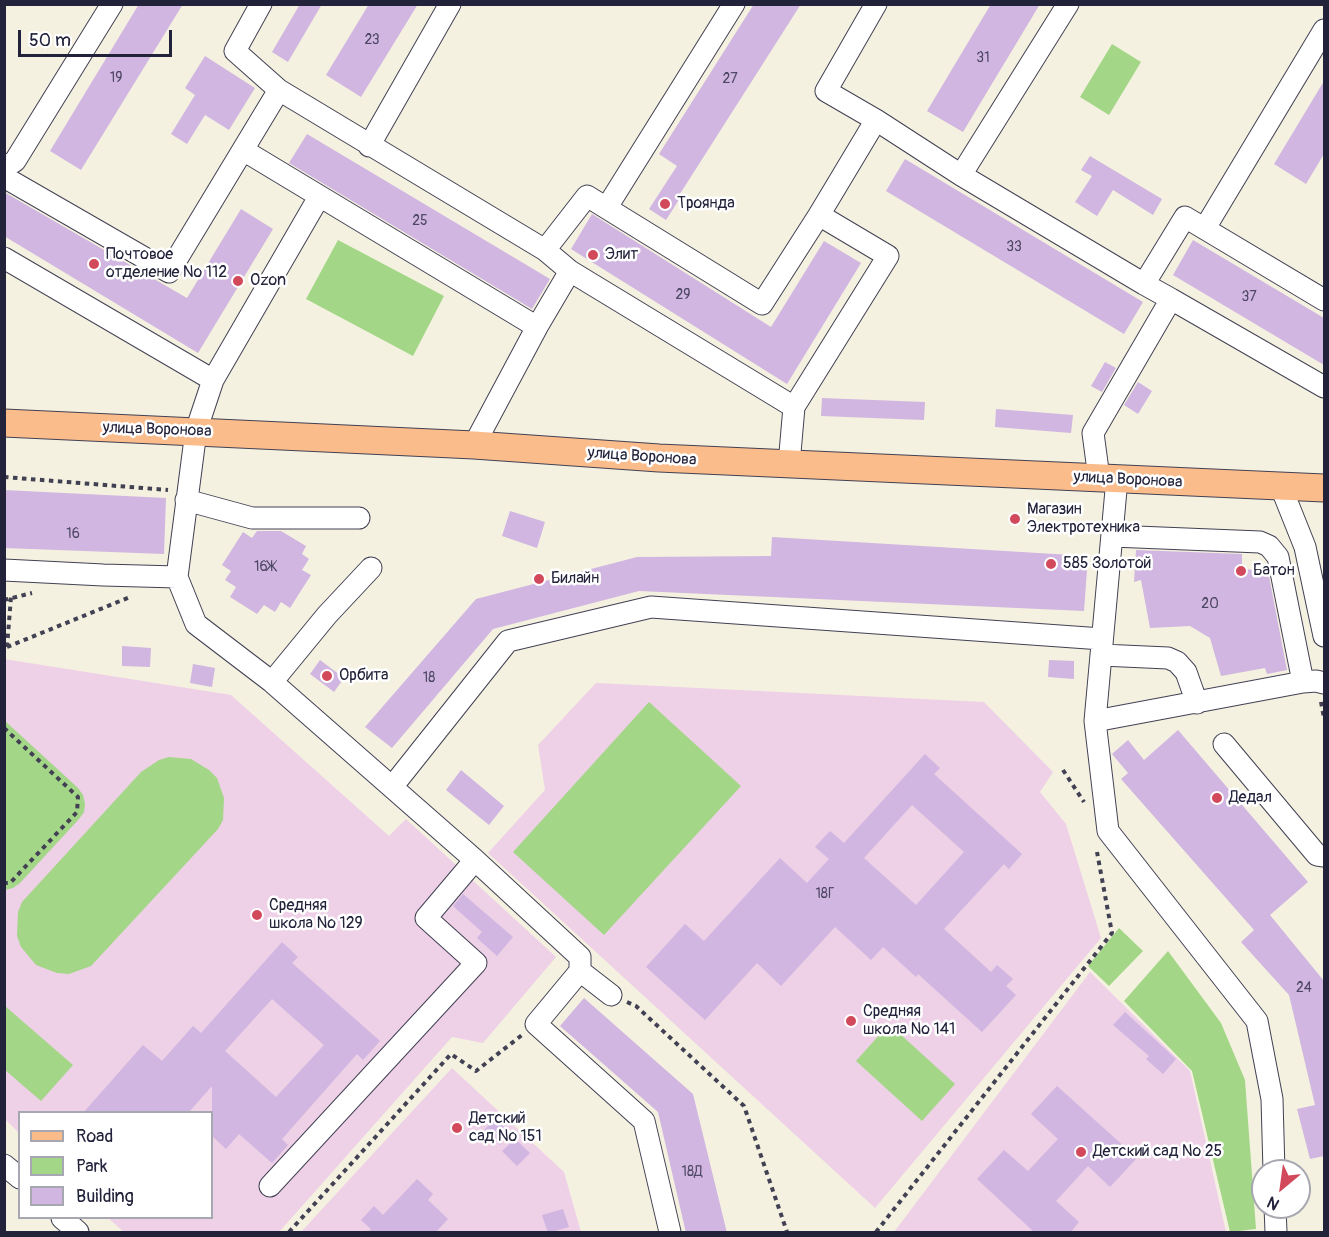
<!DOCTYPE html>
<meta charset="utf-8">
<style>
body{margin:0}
#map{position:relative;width:1329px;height:1237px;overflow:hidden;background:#f5f1e0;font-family:Pangolin,sans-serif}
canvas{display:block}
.frame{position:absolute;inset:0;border:6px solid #22223b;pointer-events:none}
.legend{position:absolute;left:18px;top:1111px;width:195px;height:108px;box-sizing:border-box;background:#fff;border:2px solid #a7a7b1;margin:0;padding:8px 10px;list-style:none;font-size:18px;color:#22223b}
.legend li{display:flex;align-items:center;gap:12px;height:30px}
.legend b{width:30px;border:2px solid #a7a7b1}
.north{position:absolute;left:1251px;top:1159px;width:60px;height:60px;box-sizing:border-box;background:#fff;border:2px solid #a7a7b1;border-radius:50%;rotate:209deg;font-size:16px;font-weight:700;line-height:24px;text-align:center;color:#22223b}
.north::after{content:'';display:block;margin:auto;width:21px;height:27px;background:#d1495b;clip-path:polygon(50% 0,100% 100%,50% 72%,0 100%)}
.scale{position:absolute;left:18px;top:30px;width:154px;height:27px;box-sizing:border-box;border:3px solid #22223b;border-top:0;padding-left:8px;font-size:18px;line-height:21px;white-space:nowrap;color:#22223b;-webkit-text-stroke:4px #fff;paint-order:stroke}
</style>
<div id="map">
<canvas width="1329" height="1237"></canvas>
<div class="frame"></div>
<ul class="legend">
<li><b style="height:8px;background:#fabc8b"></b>Road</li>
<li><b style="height:16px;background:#a3d787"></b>Park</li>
<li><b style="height:16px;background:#d0b6e0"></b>Building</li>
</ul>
<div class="north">N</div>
<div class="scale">50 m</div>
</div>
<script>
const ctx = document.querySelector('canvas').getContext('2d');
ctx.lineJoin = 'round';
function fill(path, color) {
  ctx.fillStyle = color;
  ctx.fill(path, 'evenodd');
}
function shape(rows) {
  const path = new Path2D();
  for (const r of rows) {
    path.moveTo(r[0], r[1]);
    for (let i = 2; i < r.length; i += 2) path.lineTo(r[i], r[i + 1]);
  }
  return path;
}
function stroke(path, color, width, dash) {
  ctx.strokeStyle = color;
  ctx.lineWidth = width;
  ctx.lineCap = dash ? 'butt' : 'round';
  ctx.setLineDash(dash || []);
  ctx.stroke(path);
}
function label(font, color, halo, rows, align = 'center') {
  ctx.font = font + ' Pangolin,sans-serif';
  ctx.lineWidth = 5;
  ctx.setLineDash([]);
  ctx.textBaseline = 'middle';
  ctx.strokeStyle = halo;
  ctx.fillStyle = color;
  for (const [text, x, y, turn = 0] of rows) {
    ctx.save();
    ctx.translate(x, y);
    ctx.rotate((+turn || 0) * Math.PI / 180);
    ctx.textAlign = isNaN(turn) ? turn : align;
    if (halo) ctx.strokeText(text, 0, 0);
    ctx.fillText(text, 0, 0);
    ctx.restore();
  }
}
fill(shape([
 [4,659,231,695,389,836,406,819,556,957,483,1043,452,1037,279,1232,124,1232,108,1218,212,1218,212,1112,20,1112,19,1133,5,1119],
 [596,683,984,702,1053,772,1040,792,1066,824,1101,938,875,1208,488,853,545,790,538,745],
 [1090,972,1190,1071,1226,1232,894,1232],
 [452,1068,564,1172,581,1232,301,1232]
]), '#eed0e7');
fill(shape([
 [1112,44,1141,62,1109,115,1080,97],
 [338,240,444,296,413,356,306,299],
 [649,702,741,786,604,935,513,852],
 [4,720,78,788,83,795,85,804,84,812,79,819,20,883,13,888,5,890],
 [169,757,191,759,209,770,217,778,224,798,223,820,218,829,91,966,69,974,57,973,36,965,21,947,17,936,18,912,22,902,141,772,159,760],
 [1119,928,1143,951,1109,986,1088,966],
 [1168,951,1221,1023,1245,1080,1256,1229,1230,1232,1192,1071,1124,1001],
 [5,1006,73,1065,41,1101,5,1070],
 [889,1024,955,1084,922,1121,856,1061]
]), '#a3d787');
fill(shape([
 [139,4,183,4,81,170,50,151],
 [300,4,322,4,288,62,272,52],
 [369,4,418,4,361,97,326,75],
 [754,4,801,4,678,197,680,198,666,220,649,209,677,166,659,154],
 [991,4,1040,4,963,132,927,111],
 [205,56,255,88,229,130,205,115,187,144,171,134,195,95,185,88],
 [1324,81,1324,154,1306,184,1274,164],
 [307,134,550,279,532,309,289,163],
 [1090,156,1162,199,1153,215,1113,190,1097,216,1075,202,1092,176,1081,170],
 [905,159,1143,302,1124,334,886,191],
 [4,192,187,298,241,209,273,229,198,353,4,236],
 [592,214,771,327,824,241,861,263,787,384,571,249],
 [1193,240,1324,318,1324,365,1173,275],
 [1105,362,1116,368,1102,392,1091,386],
 [1138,382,1152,391,1138,414,1124,405],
 [822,398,925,402,924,420,821,416],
 [996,409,1073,415,1071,433,995,427],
 [4,490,166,498,164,554,4,548],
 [510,511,545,522,537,548,502,536],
 [257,531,281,531,306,546,302,554,309,559,302,570,311,575,290,608,281,602,275,612,264,605,257,614,230,597,236,587,225,580,231,571,222,565,243,532,252,538],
 [772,537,1088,556,1084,611,639,591,493,629,392,748,365,727,476,599,637,557,771,556],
 [1136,550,1242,554,1242,569,1268,571,1287,670,1267,674,1265,668,1221,676,1210,638,1190,626,1150,628,1141,580,1134,582],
 [122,646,151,648,150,667,122,666],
 [320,660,344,678,334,692,310,674],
 [1049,660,1074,661,1074,679,1048,677],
 [193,664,215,668,212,687,190,683],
 [1178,730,1308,882,1270,915,1324,981,1324,1156,1310,1159,1297,1109,1315,1105,1289,995,1241,942,1254,930,1121,779,1128,773,1112,754,1128,740,1144,760],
 [925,754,940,768,934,774,1022,854,1009,869,1004,864,944,929,991,972,997,965,1013,979,1006,986,1016,995,982,1032,918,974,916,977,883,947,871,960,835,927,781,986,757,963,705,1020,646,967,685,924,704,941,780,858,807,883,829,859,815,847,830,831,844,843],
 [912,805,964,852,916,905,864,858],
 [461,770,504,806,489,825,446,790],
 [463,894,513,937,497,956,477,938,482,932,453,906],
 [282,942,298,957,292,963,380,1041,363,1060,357,1054,282,1139,288,1145,272,1163,239,1134,226,1149,212,1136,212,1086,188,1113,83,1113,143,1045,162,1061,193,1026,201,1033],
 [272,999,324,1045,276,1097,225,1051],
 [584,998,693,1094,727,1233,686,1233,658,1112,560,1026],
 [1125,1012,1176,1059,1163,1074,1146,1059,1149,1056,1113,1025],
 [1057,1086,1137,1158,1110,1187,1088,1166,1056,1201,1079,1222,1070,1233,1035,1233,977,1179,1004,1150,1028,1171,1058,1139,1031,1114],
 [495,1119,511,1134,500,1145,484,1130],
 [515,1139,530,1153,517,1166,502,1151],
 [417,1179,433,1194,428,1200,448,1219,435,1233,367,1233,371,1229,361,1220,374,1206,383,1215],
 [563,1209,569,1227,548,1233,542,1215]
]), '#d0b6e0');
const minor = shape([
 [261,4,235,51,279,90],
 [876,120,826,91,876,4],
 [369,146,450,4],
 [243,150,537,327,474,445],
 [4,168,15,161,112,4],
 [961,175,1068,4],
 [4,177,169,272,279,90,545,250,587,196,762,304,819,215,888,256,794,407,570,271],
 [607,207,734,4],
 [819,215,876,120,961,175,1144,284,1185,217,1324,300],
 [1205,228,1324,30],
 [4,258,213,380,319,197],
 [1171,299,1324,387],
 [537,327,570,271,545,250],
 [213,380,196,431,177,577,196,624,272,682,475,860,580,957,580,971,536,1024,644,1121,670,1232],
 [789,464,794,407],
 [1099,478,1093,433,1171,299,1144,284],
 [1117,479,1095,721,1108,831,1257,1021,1272,1099,1274,1171],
 [1281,487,1305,547,1324,636],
 [186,500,252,518,359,518],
 [1112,536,1260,542,1269,546,1278,557,1303,682],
 [4,570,103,575,177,577],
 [1101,655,1168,658,1177,662,1186,672,1197,703],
 [272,682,327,615,371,568],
 [1095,721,1303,682,1316,681,1324,683],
 [1224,744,1317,855,1324,856],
 [392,787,508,641,651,607,1102,639],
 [580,971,611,995],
 [4,1165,20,1178],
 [270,1186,476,963,426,918,475,860],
 [1275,1207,1276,1232],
 [62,1218,78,1232]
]);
const major = shape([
 [4,423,474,445,659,458,1324,488]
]);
stroke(minor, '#424154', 23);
stroke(major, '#424154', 29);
stroke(shape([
 [4,477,168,490],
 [4,600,32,593],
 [7,647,130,597],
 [7,647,11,597],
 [1321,702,1324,718],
 [4,728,78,797,77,812,10,883,4,883],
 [1063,770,1084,802],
 [627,1002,636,1006,744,1106,787,1232],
 [289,1232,451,1054,476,1071,522,1035],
 [876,1232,1112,933,1097,852]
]), '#424154', 4, [4.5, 4.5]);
stroke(minor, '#fff', 21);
stroke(major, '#fabc8b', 27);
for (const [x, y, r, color] of [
 [665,204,6,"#d1495b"],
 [593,255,6,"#d1495b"],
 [94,264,6,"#d1495b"],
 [238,281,6,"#d1495b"],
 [1015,519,6,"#d1495b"],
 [1051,564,6,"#d1495b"],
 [1241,571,6,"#d1495b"],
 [539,579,6,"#d1495b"],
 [327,676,6,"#d1495b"],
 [1217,798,6,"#d1495b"],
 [257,915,6,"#d1495b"],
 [851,1021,6,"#d1495b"],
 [457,1128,6,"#d1495b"],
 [1081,1152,6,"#d1495b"]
]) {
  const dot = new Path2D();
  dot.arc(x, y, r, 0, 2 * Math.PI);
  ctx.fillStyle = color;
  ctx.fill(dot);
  stroke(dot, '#fff', 2);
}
label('14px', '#4e4764', null, [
 ["23",372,40],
 ["31",983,58],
 ["19",116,78],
 ["27",730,79],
 ["25",420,221],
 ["33",1014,247],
 ["29",683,295],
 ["37",1249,297],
 ["16",73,534],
 ["16Ж",265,567],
 ["20",1210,604],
 ["18",429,678],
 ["18Г",825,894],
 ["24",1304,988],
 ["18Д",692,1172]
]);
label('16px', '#22223b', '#fff', [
 ["Троянда",677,204],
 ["Почтовое",106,255],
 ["отделение № 112",106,273],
 ["Элит",605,255],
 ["Ozon",250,281],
 ["Магазин",1027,510],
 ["Электротехника",1027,528],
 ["585 Золотой",1063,564],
 ["Батон",1253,571],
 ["Билайн",551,579],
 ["Орбита",339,676],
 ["Дедал",1229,798],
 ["Средняя",269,906],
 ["школа № 129",269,924],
 ["Средняя",863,1012],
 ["школа № 141",863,1030],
 ["Детский",469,1119],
 ["сад № 151",469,1137],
 ["Детский сад № 25",1093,1152]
], 'left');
label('16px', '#22223b', '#fff', [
 ["улица Воронова",157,430,2],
 ["улица Воронова",642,457,4],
 ["улица Воронова",1128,480,3]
]);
</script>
